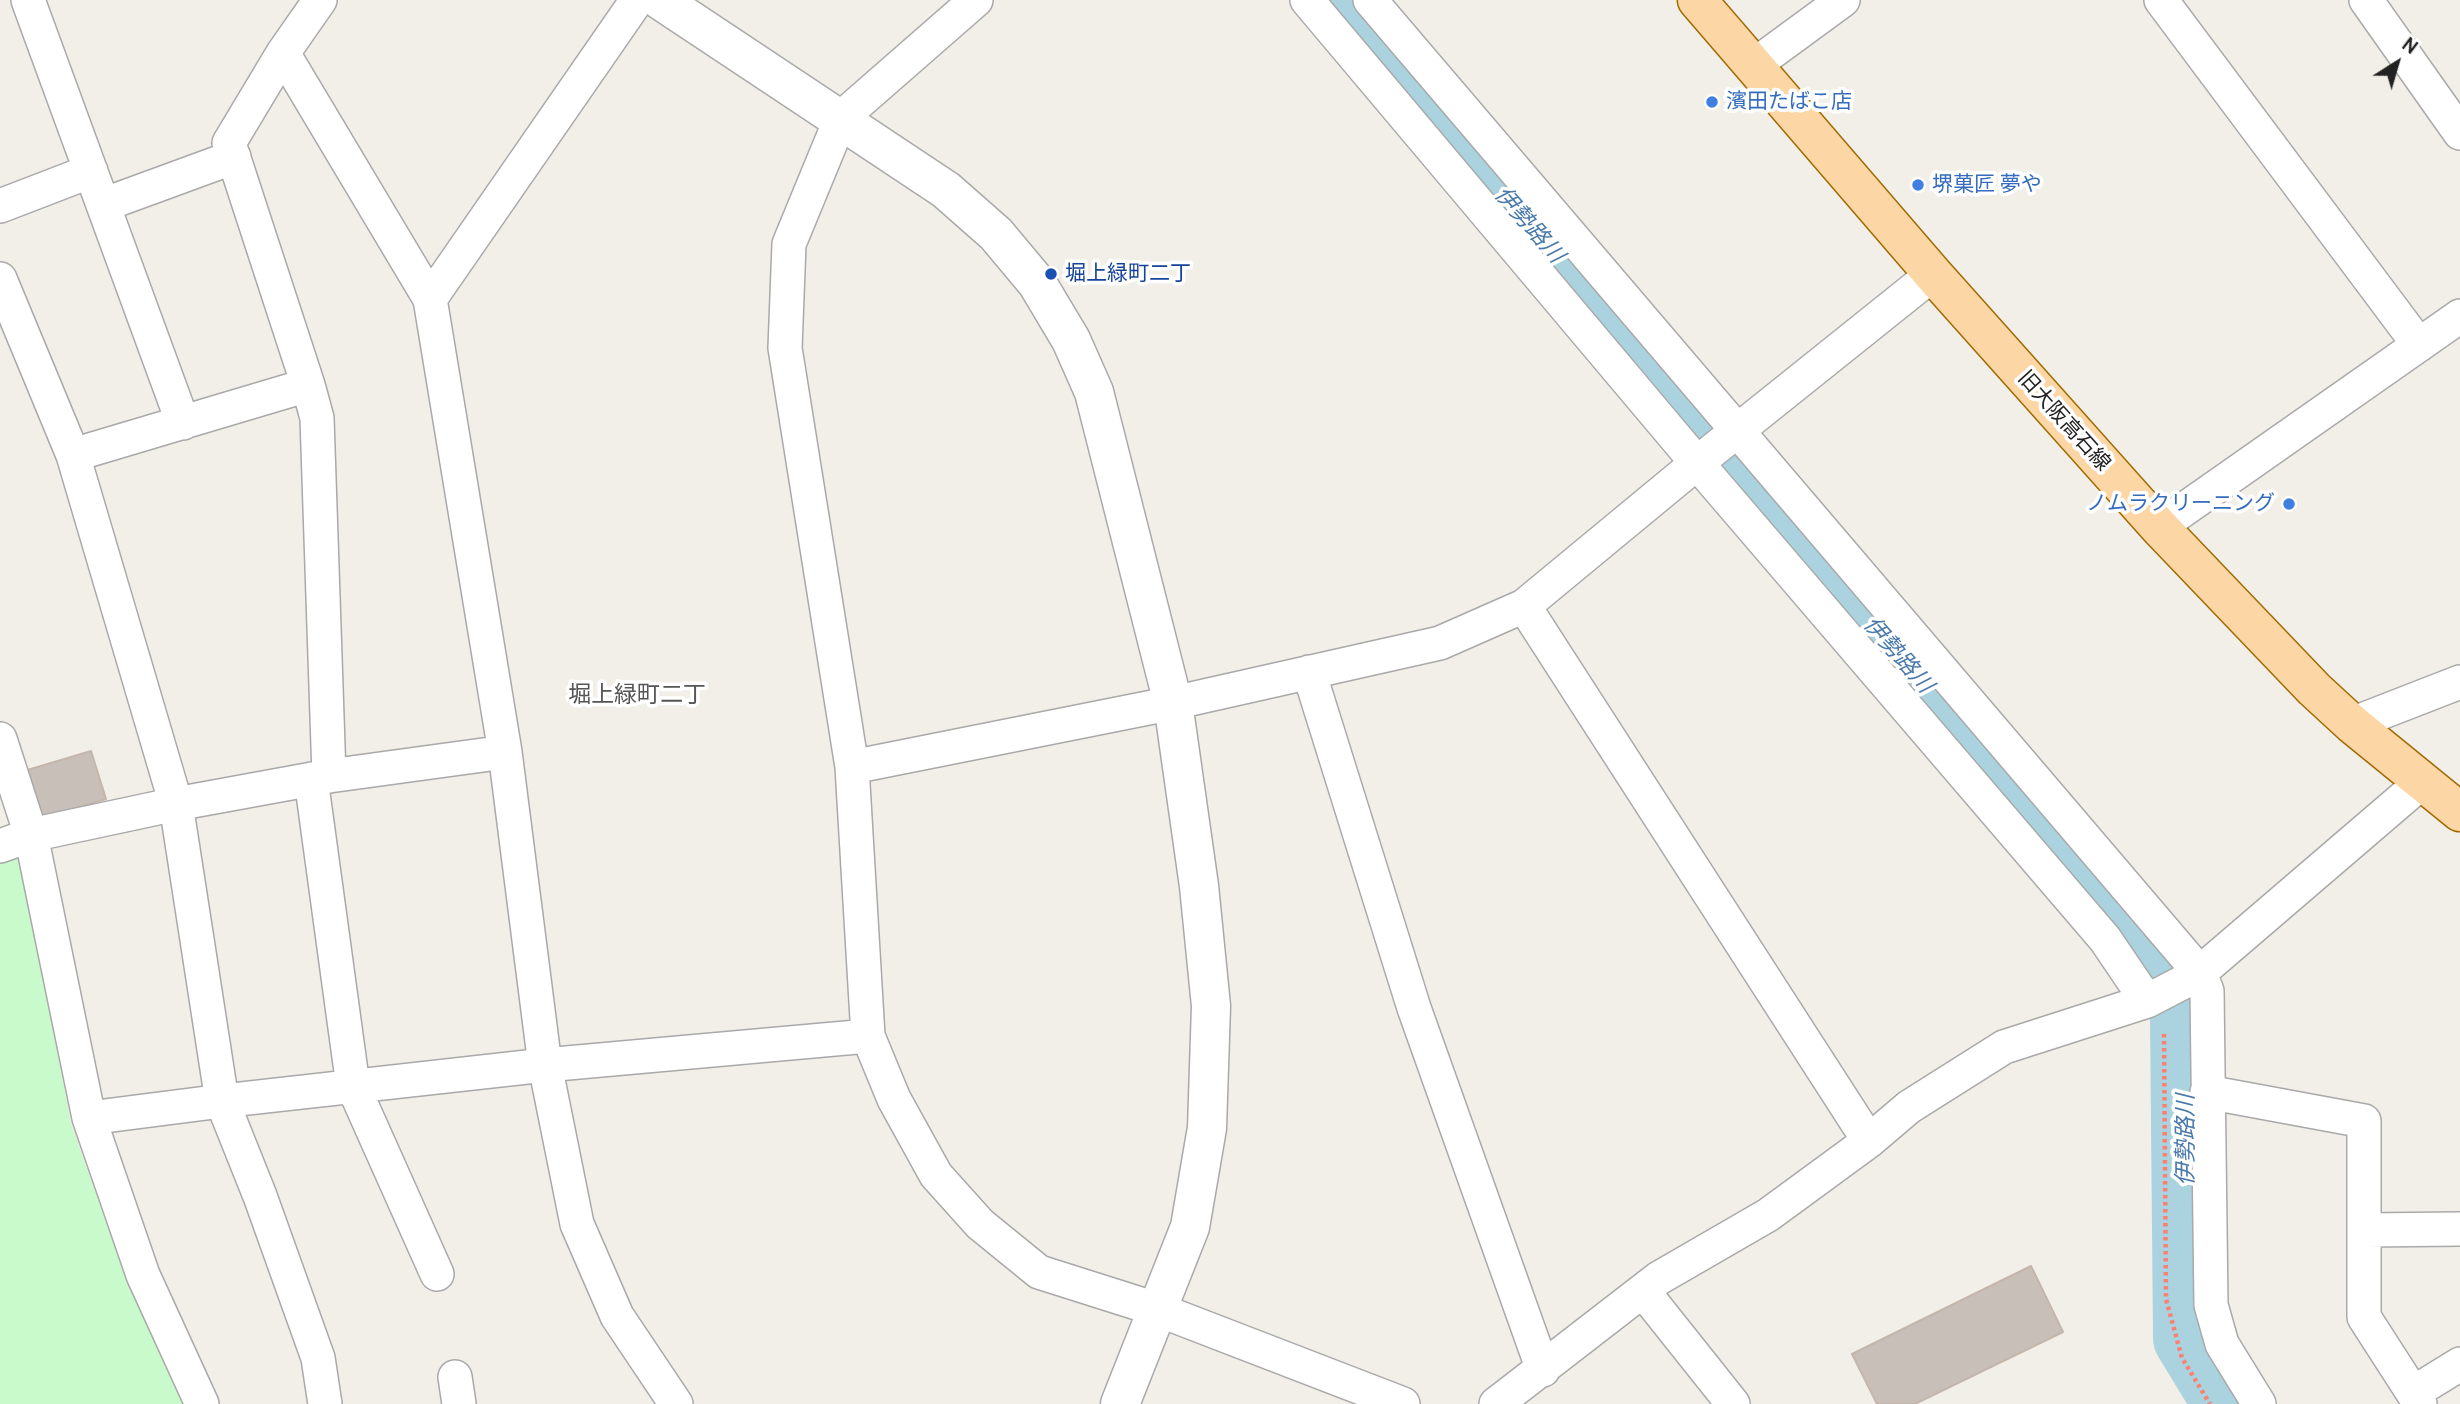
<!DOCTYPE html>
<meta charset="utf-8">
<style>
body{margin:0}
#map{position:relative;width:2460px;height:1404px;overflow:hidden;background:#f2efe9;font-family:Cabin,sans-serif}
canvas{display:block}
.north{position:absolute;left:2362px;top:28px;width:70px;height:70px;-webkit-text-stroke:5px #fff;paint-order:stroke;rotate:37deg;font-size:19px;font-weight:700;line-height:28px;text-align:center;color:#222}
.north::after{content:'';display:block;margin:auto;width:24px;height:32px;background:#222;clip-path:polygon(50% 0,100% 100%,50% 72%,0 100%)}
</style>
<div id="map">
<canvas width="2460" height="1404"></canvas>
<div class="north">N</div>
</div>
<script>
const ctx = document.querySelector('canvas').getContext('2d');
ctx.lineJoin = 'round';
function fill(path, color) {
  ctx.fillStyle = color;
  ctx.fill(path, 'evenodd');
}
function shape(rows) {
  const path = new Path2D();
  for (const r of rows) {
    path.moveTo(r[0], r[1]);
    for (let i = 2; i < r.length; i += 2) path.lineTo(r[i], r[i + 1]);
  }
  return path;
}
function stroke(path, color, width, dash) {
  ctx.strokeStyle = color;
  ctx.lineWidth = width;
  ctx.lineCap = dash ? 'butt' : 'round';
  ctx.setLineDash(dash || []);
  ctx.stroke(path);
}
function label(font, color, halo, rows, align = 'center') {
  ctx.font = font + ' Cabin,"Noto Sans JP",sans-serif';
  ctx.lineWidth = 7;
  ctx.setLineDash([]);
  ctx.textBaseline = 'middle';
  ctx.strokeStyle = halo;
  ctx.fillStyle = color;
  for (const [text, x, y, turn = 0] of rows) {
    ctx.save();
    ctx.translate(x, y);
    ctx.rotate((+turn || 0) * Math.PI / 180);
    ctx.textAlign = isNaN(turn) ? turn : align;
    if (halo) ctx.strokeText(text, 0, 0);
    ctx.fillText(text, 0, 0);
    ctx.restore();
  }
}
fill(shape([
 [20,854,71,1124,126,1279,184,1404,0,1404,0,861]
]), '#c8facc');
stroke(shape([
 [1337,0,1702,429,2163,964,2185,1013,2188,1338,2228,1404]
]), '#aad3df', 70);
const building = shape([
 [91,751,106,799,39,819,24,771,91,751],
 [2031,1266,2063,1332,1915,1404,1877,1404,1852,1354,2031,1266]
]);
fill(building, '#c7bfb8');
stroke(building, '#c4b6ab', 2);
const minor = shape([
 [28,0,183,423],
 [976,0,841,118,789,244,785,348,852,767,868,1036,894,1099,936,1175,980,1224,1039,1272,1159,1310,1403,1404],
 [1307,0,1697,463,2105,939,2147,1001],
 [1370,0,2200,973,2207,991,2211,1305,2222,1344,2259,1404],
 [2161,0,2419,345],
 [2366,0,2460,133],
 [283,53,320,0],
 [1753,66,1843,0],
 [103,205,234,157],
 [0,206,91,171],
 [0,279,73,455,176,804,222,1101,260,1196,318,1358,325,1404],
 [430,299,637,0],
 [308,385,317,418,329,776],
 [73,455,308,385,229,143,283,53,430,299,505,752,545,1065,577,1224,617,1316,676,1404],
 [2159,527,2460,316],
 [1524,606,1869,1141],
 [1309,672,1414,1008,1543,1370],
 [2352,724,2460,682],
 [0,739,31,835,89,1118,143,1275,202,1404],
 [852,767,1173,703,1440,643,1524,606,1697,463,1933,274],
 [311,779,353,1086,437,1274],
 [0,846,31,835,176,804,329,776,505,752],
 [2207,1092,2364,1121,2364,1317,2420,1404],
 [89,1118,222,1101,545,1065,868,1036],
 [2365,1230,2460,1229],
 [1643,1291,1733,1404],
 [455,1377,459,1404],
 [2413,1393,2460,1364],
 [1496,1404,1659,1278,1768,1215,1869,1141,1909,1107,2004,1047,2147,1001,2197,975,2422,782]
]);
const tertiary = shape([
 [660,0,946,190,996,234,1037,283,1071,340,1094,392,1173,703,1199,886,1211,1006,1207,1128,1190,1227,1120,1404]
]);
const primary = shape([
 [1697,0,1933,274,2159,527,2314,689,2352,724,2460,812]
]);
stroke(minor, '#a9a9a9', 36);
stroke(tertiary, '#a9a9a9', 41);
stroke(primary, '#a06b00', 41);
stroke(shape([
 [2164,1034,2166,1299,2182,1358,2210,1404]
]), '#fa8072', 4.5, [3.5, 3.5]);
stroke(minor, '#fff', 33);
stroke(tertiary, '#fff', 38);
stroke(primary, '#fcd6a4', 38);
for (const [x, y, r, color] of [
 [1712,102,7,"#3f7fe0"],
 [1918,185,7,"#3f7fe0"],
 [1051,274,7,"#1a4fb4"],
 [2289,504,7,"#3f7fe0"]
]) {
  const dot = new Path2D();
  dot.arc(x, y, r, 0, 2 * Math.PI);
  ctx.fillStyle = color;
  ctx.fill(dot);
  stroke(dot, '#fff', 2.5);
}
label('21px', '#366cbe', '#fff', [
 ["濱田たばこ店",1726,102],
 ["堺菓匠 夢や",1932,185],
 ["ノムラクリーニング",2275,504,"right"]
], 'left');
label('21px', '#164399', '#fff', [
 ["堀上緑町二丁",1065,274]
], 'left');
label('21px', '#222', '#fff', [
 ["旧大阪高石線",2064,421,48]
]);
label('italic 23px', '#4a7aab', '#fff', [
 ["伊勢路川",1529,225,49],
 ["伊勢路川",1898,655,49],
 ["伊勢路川",2186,1140,-90]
]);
label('23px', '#555', '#fff', [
 ["堀上緑町二丁",637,695]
]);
</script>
